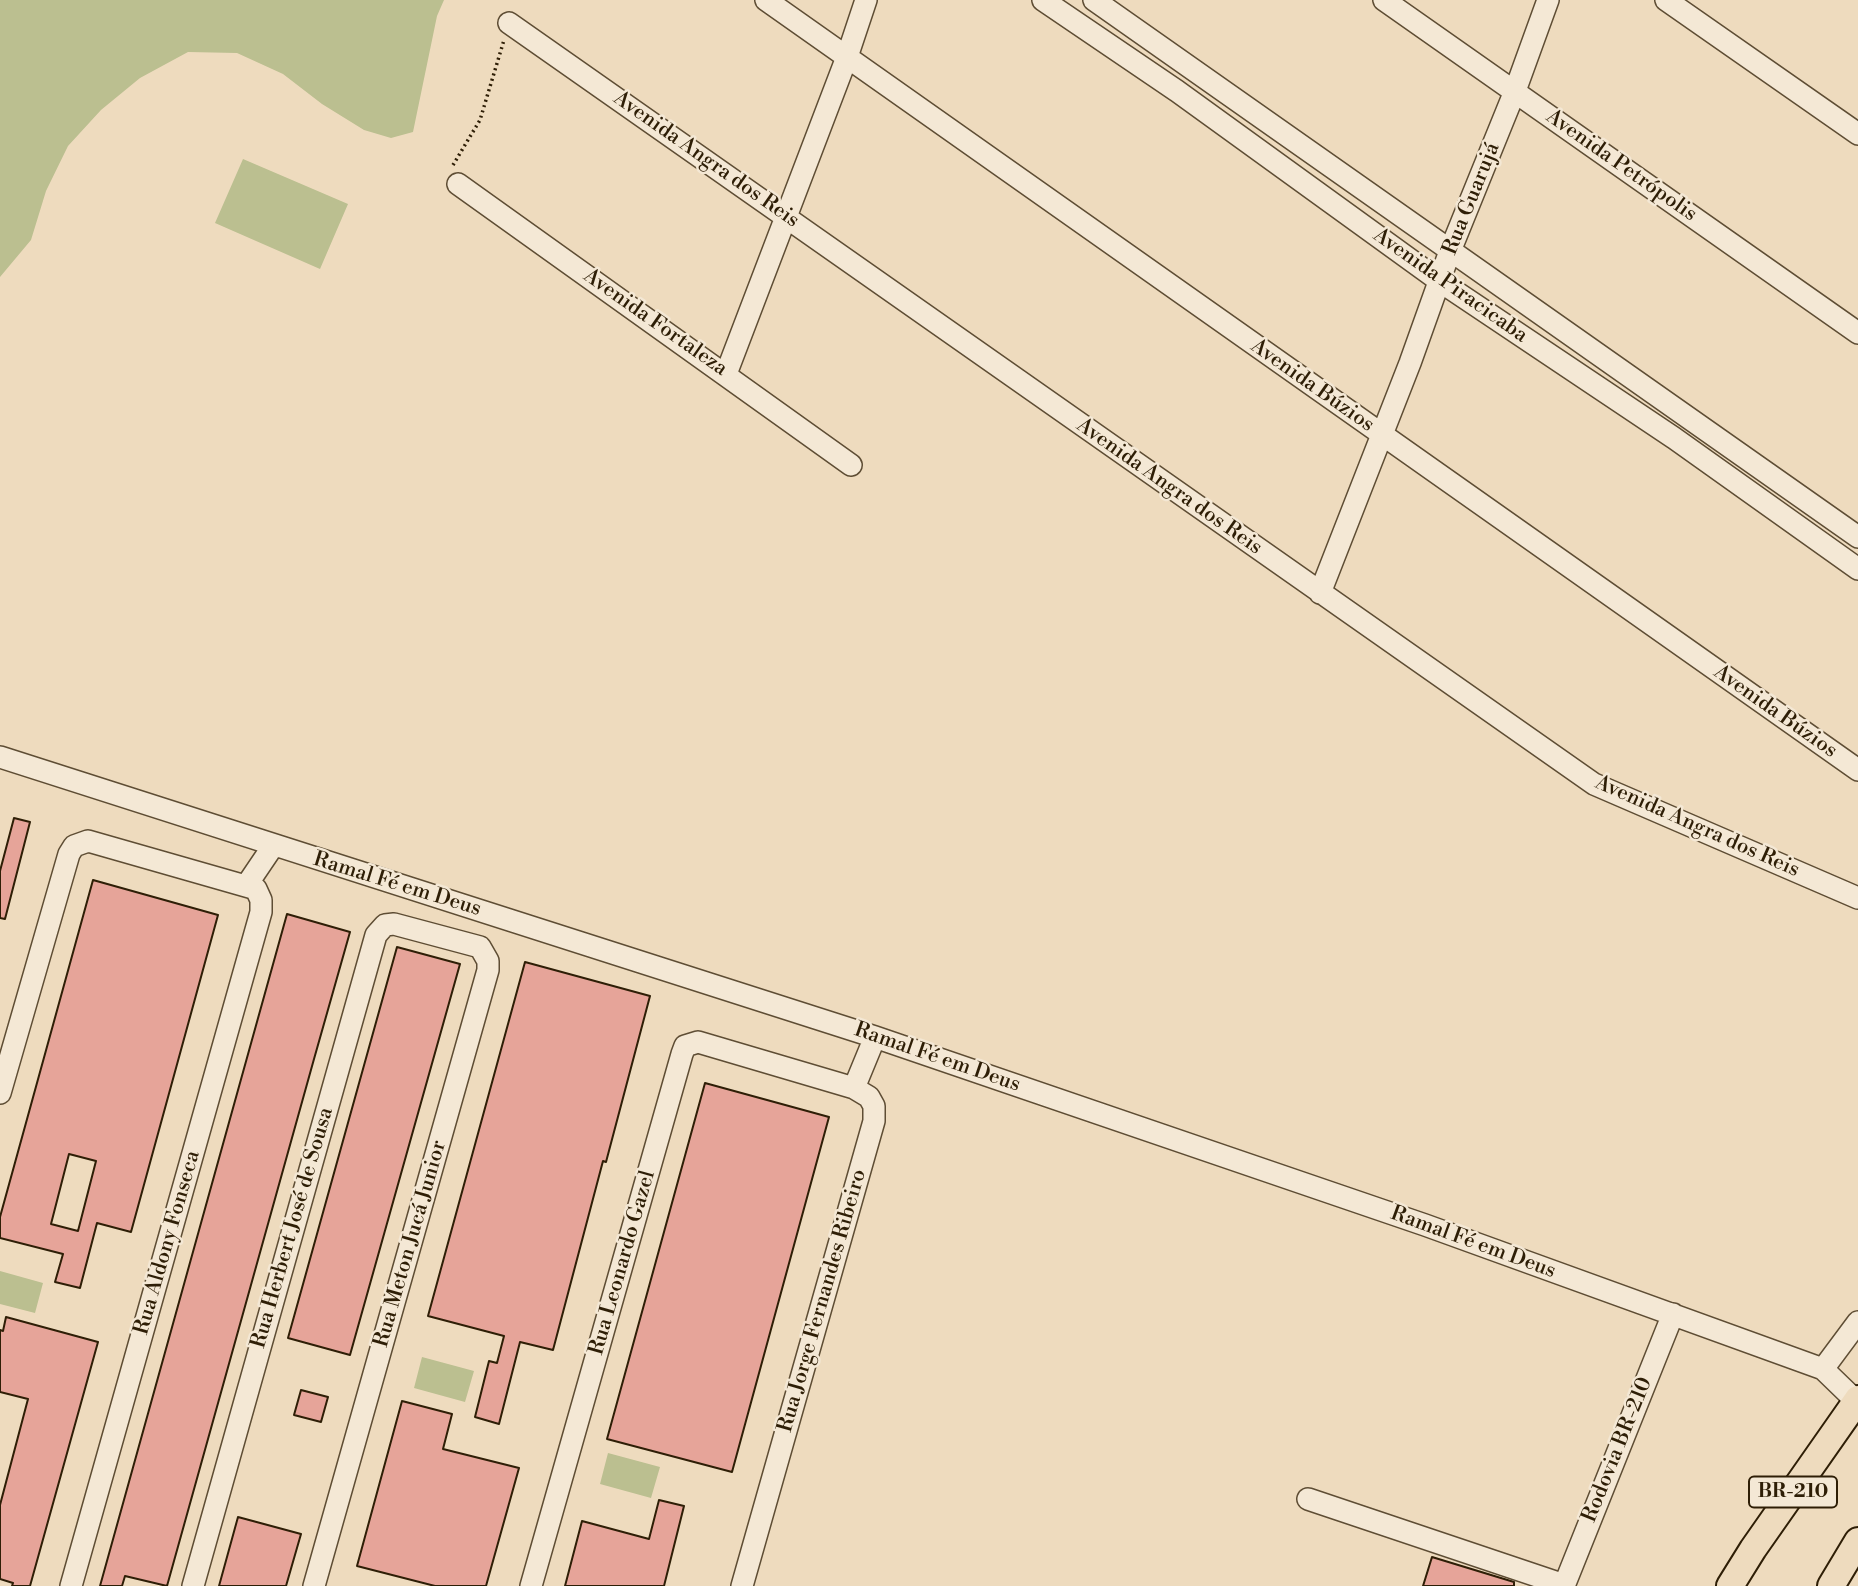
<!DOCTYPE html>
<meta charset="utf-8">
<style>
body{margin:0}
canvas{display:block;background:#eedbbe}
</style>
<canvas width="1858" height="1586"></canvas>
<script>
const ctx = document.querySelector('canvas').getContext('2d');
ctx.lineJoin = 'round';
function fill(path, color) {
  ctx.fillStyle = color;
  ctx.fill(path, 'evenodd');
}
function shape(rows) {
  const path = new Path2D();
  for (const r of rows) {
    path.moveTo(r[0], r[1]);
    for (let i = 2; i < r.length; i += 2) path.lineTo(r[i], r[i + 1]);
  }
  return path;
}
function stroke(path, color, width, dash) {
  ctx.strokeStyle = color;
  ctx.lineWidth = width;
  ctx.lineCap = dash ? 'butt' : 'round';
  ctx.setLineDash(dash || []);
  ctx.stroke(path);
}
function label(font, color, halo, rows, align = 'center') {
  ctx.font = font + ' "Libre Bodoni",serif';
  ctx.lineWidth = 5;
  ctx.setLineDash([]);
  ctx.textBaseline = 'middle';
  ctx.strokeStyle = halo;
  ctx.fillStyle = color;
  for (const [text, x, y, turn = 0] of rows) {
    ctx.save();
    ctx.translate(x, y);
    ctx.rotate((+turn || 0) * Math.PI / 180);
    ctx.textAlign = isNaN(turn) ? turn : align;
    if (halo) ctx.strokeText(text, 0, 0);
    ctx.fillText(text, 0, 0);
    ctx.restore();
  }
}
fill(shape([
 [0,0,444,0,437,16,413,132,391,138,364,130,322,104,283,74,237,53,188,52,140,78,101,110,68,146,46,191,31,240,0,277],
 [243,159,348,204,320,269,215,223],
 [0,1271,43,1283,35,1313,0,1304],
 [422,1357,474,1371,465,1402,414,1388],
 [608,1453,660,1467,651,1498,600,1484]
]), '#bbbf90');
const building = shape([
 [14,818,30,822,5,919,0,918,0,871,14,818],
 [93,880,218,915,131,1232,97,1223,80,1288,55,1282,63,1254,0,1238,0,1217,93,880],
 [69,1154,96,1161,78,1231,51,1224,69,1154],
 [287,914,350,932,314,1059,167,1586,125,1576,122,1586,100,1586,287,914],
 [397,947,460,964,350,1355,288,1338,397,947],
 [525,962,650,996,606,1162,603,1161,553,1350,520,1342,499,1424,475,1417,489,1361,497,1363,504,1336,428,1316,525,962],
 [705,1083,829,1117,732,1472,607,1439,705,1083],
 [6,1317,98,1342,30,1586,12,1586,13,1583,0,1579,0,1505,28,1399,0,1392,0,1330,3,1331,6,1317],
 [301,1390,328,1397,321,1422,294,1415,301,1390],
 [402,1401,452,1414,443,1449,519,1468,486,1586,435,1586,357,1566,402,1401],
 [659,1500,684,1506,664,1586,565,1586,582,1521,649,1539,659,1500],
 [238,1517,301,1534,286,1586,219,1586,238,1517],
 [1432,1557,1514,1582,1514,1586,1423,1586,1432,1557]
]);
fill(building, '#e6a499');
stroke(building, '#2e1e06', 2);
const minor = shape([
 [766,0,1858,770],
 [1043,0,1177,91,1441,282,1674,438,1858,569],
 [1094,0,1858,537],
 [1384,0,1858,333],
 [1666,0,1858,134],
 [509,23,1594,784,1858,898],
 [458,184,851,465],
 [726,374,847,57,866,0],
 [1320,593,1410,363,1450,251,1515,91,1548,0],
 [0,757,875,1037,1425,1225,1823,1369,1856,1401],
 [246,886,273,846],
 [854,1088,875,1037],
 [0,1093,69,854,74,846,88,841,256,889,261,900,261,912,71,1586],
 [1823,1369,1858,1322],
 [1308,1499,1564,1585],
 [193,1586,376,935,385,925,394,924,480,947,488,961,488,970,314,1586],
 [531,1586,682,1054,685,1046,698,1042,854,1088,869,1097,874,1106,874,1121,742,1586],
 [1564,1586,1673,1314]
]);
const major = shape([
 [1730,1586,1753,1549,1858,1399],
 [1831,1586,1858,1541]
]);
stroke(minor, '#5e4d34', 24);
stroke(major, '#2e1e06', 30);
stroke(shape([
 [453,165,480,120,504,40]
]), '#2e1e06', 3.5, [2, 3.5]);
stroke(minor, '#f4e8d5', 21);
stroke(major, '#eedbbe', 26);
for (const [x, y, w] of [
 [1793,1492,88]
]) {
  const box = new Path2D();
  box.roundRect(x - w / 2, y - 15.5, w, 31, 5);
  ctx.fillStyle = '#f4e8d5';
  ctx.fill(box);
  stroke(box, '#2e1e06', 2);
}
label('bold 19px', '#2e1e06', null, [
 ["BR-210",1793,1492]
]);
label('21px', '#2e1e06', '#f4e8d5', [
 ["Avenida Angra dos Reis",706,160,35],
 ["Avenida Petrópolis",1621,166,35],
 ["Rua Guarujá",1472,199,-68],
 ["Avenida Piracicaba",1450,286,35],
 ["Avenida Fortaleza",655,323,35],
 ["Avenida Búzios",1312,386,35],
 ["Avenida Angra dos Reis",1169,487,35],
 ["Avenida Búzios",1775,712,35],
 ["Avenida Angra dos Reis",1697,827,24],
 ["Ramal Fé em Deus",397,885,17],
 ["Ramal Fé em Deus",937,1058,19],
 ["Rua Herbert José de Sousa",293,1228,-74],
 ["Rua Aldony Fonseca",168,1243,-74],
 ["Ramal Fé em Deus",1473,1243,20],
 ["Rua Meton Jucá Junior",411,1244,-74],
 ["Rua Leonardo Gazel",623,1263,-74],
 ["Rua Jorge Fernandes Ribeiro",823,1301,-74],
 ["Rodovia BR-210",1618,1450,-68]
]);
</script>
